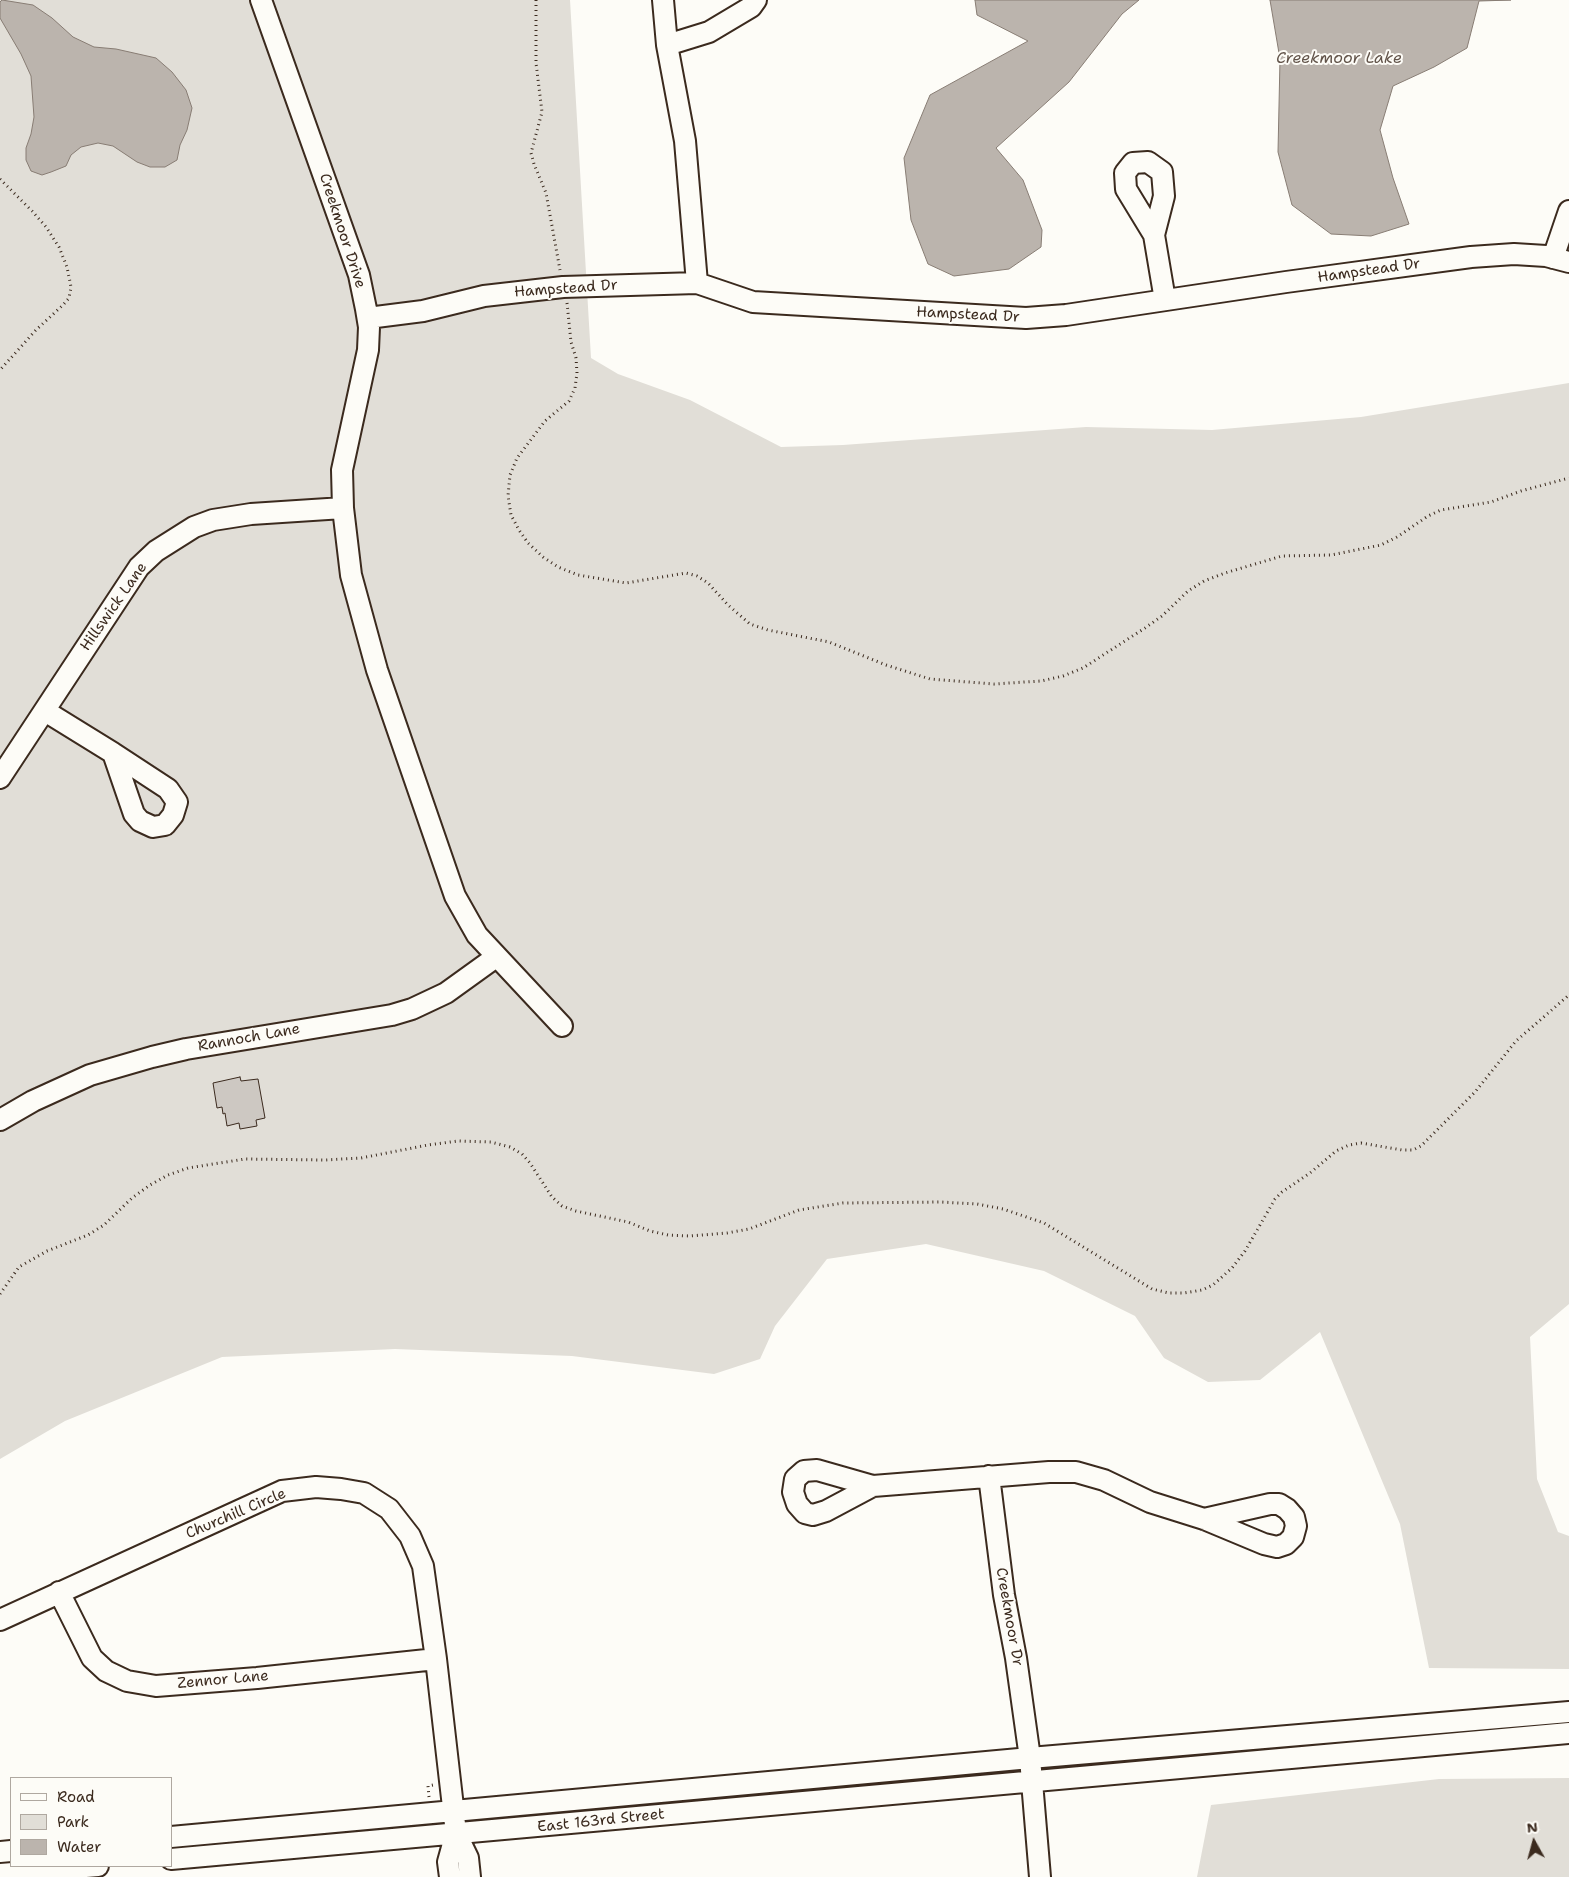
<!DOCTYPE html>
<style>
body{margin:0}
#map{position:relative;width:1569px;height:1877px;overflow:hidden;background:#fdfcf7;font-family:"Shantell Sans",sans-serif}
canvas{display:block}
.legend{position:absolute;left:10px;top:1777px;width:162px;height:90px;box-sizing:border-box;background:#fdfcf7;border:1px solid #afa8a0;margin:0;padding:6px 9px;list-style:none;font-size:15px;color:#3b2a1e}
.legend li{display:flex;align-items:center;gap:10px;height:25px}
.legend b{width:25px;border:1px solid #afa8a0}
.north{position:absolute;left:1509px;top:1817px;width:50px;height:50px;-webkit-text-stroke:4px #fdfcf7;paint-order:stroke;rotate:353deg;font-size:14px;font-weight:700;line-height:20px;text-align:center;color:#3b2a1e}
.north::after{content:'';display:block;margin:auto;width:18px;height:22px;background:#3b2a1e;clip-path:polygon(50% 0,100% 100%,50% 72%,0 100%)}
</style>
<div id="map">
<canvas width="1569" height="1877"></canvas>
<ul class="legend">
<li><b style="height:6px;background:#fdfcf7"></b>Road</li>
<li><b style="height:14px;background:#e1ded7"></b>Park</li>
<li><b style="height:14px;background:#bbb4ad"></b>Water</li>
</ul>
<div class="north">N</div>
</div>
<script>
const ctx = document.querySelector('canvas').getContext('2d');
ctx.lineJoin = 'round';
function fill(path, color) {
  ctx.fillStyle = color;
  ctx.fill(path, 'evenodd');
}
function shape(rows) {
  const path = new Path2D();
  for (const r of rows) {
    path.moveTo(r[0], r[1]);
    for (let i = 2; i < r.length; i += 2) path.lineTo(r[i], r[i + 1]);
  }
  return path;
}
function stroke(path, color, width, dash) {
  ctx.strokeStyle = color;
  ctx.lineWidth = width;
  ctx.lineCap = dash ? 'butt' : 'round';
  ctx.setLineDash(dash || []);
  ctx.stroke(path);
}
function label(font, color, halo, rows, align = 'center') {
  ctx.font = font + ' "Shantell Sans",sans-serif';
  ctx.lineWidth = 4;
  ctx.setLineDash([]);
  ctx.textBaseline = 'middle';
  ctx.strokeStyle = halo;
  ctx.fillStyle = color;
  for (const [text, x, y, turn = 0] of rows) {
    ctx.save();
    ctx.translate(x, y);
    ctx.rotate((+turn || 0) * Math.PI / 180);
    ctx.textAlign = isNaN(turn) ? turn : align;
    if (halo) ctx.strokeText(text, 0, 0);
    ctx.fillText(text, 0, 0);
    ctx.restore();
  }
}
fill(shape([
 [0,0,570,0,591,358,618,374,690,400,781,447,843,445,1086,427,1212,430,1361,417,1569,383,1569,1304,1530,1337,1537,1479,1558,1532,1569,1536,1569,1669,1429,1668,1400,1524,1320,1332,1260,1380,1208,1382,1164,1358,1135,1316,1044,1271,926,1244,827,1259,775,1326,760,1359,714,1374,572,1356,395,1349,222,1357,65,1421,0,1459],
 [1569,1778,1569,1877,1197,1877,1211,1805,1439,1779]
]), '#e1ded7');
const water = shape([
 [2,0,33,5,52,18,73,37,94,47,116,49,156,58,172,72,186,90,192,108,187,130,180,145,177,160,165,167,150,167,137,162,113,146,98,143,81,147,71,155,66,166,51,172,42,175,31,171,26,160,26,148,31,134,34,117,31,76,21,54,0,18,0,2,2,0],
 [975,0,1139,0,1122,14,1069,82,996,148,1023,180,1042,230,1041,247,1009,269,954,276,928,264,911,220,904,158,930,95,1028,41,977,15,975,0],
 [1270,0,1511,0,1479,1,1467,48,1434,67,1393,86,1380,130,1393,178,1409,224,1371,236,1331,234,1292,205,1278,152,1280,59,1270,0]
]);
fill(water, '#bbb4ad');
stroke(water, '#887d74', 1);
const building = shape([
 [240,1077,241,1081,258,1079,265,1118,256,1120,257,1126,240,1129,239,1123,227,1126,225,1113,223,1114,222,1107,217,1108,213,1083,240,1077]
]);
fill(building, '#cdc8c2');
stroke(building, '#3b2a1e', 1);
const minor = shape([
 [261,0,359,275,366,309,369,327,368,350,342,470,343,508,351,575,377,670,455,896,477,935,562,1026],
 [663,0,667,45,685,141,697,283],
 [667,45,709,32,751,7,756,0],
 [1154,235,1126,189,1125,173,1133,163,1148,162,1162,172,1164,196,1154,235,1165,300],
 [1553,258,1569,211],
 [368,318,423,311,484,296,563,287,697,283,753,302,1026,318,1066,315,1286,282,1471,257,1514,254,1546,256,1569,262],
 [45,711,113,753,168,789,177,802,173,815,165,825,153,827,140,821,134,814,113,753],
 [0,778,139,567,156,551,194,527,213,520,251,514,343,508],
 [0,1120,33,1101,90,1075,152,1057,186,1049,392,1015,412,1009,446,993,496,957],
 [989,1476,1004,1595,1016,1658,1030,1758,1040,1877],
 [873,1486,817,1470,804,1471,795,1479,793,1492,797,1504,805,1513,813,1515,826,1511,873,1486,1049,1472,1076,1472,1104,1480,1150,1502,1204,1519,1264,1544,1277,1547,1286,1544,1293,1537,1296,1526,1294,1517,1287,1509,1279,1504,1270,1504,1204,1519],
 [59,1592,92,1658,106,1671,127,1681,156,1686,257,1678,436,1659],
 [0,1620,282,1491,316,1487,341,1489,364,1493,389,1509,410,1536,423,1566,436,1659,456,1833,468,1858,470,1877],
 [171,1837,1030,1758,1569,1712],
 [0,1852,11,1851],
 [171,1859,1569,1733],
 [0,1874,98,1866],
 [450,1877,448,1862,456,1833]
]);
stroke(minor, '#3b2a1e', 24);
stroke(shape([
 [536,0,536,63,542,112,531,153,534,164,546,193,560,270],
 [0,179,32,211,46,227,59,247,67,267,71,287,69,298,63,305,36,330,0,370],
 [567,303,571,342,576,358,577,373,575,388,569,401,545,421,517,458,510,475,508,496,511,515,519,530,528,543,543,557,558,567,578,575,626,583,686,573,697,576,708,583,728,605,750,624,768,630,829,642,886,665,930,679,994,684,1041,681,1063,676,1083,668,1145,628,1162,616,1188,591,1204,581,1225,573,1282,556,1331,555,1381,545,1397,537,1428,516,1441,510,1491,502,1521,491,1569,478],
 [0,1294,19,1267,47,1251,88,1235,104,1225,132,1198,150,1185,168,1175,188,1168,245,1159,325,1160,361,1158,428,1145,458,1141,491,1142,510,1147,522,1154,530,1163,552,1197,562,1206,576,1211,628,1222,650,1231,668,1235,690,1236,727,1233,749,1229,799,1210,843,1203,941,1202,977,1204,1003,1209,1044,1223,1152,1289,1169,1293,1184,1293,1202,1290,1213,1285,1232,1268,1245,1251,1275,1199,1282,1192,1310,1173,1336,1151,1349,1145,1361,1143,1402,1150,1413,1150,1421,1146,1475,1092,1516,1041,1569,995],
 [429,1797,428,1786,433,1785]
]), '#3b2a1e', 3, [1, 4]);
stroke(minor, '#fdfcf7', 20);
label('15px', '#3b2a1e', '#fdfcf7', [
 ["Creekmoor Drive",342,231,72],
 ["Hampstead Dr",1369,271,-8],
 ["Hampstead Dr",566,289,-4],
 ["Hampstead Dr",968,315,3],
 ["Hillswick Lane",114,607,-55],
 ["Rannoch Lane",249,1038,-10],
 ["Churchill Circle",236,1514,-23],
 ["Creekmoor Dr",1009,1617,80],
 ["Zennor Lane",223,1680,-5],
 ["East 163rd Street",601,1821,-6]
]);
label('italic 16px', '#615349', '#fdfcf7', [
 ["Creekmoor Lake",1339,59]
]);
</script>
